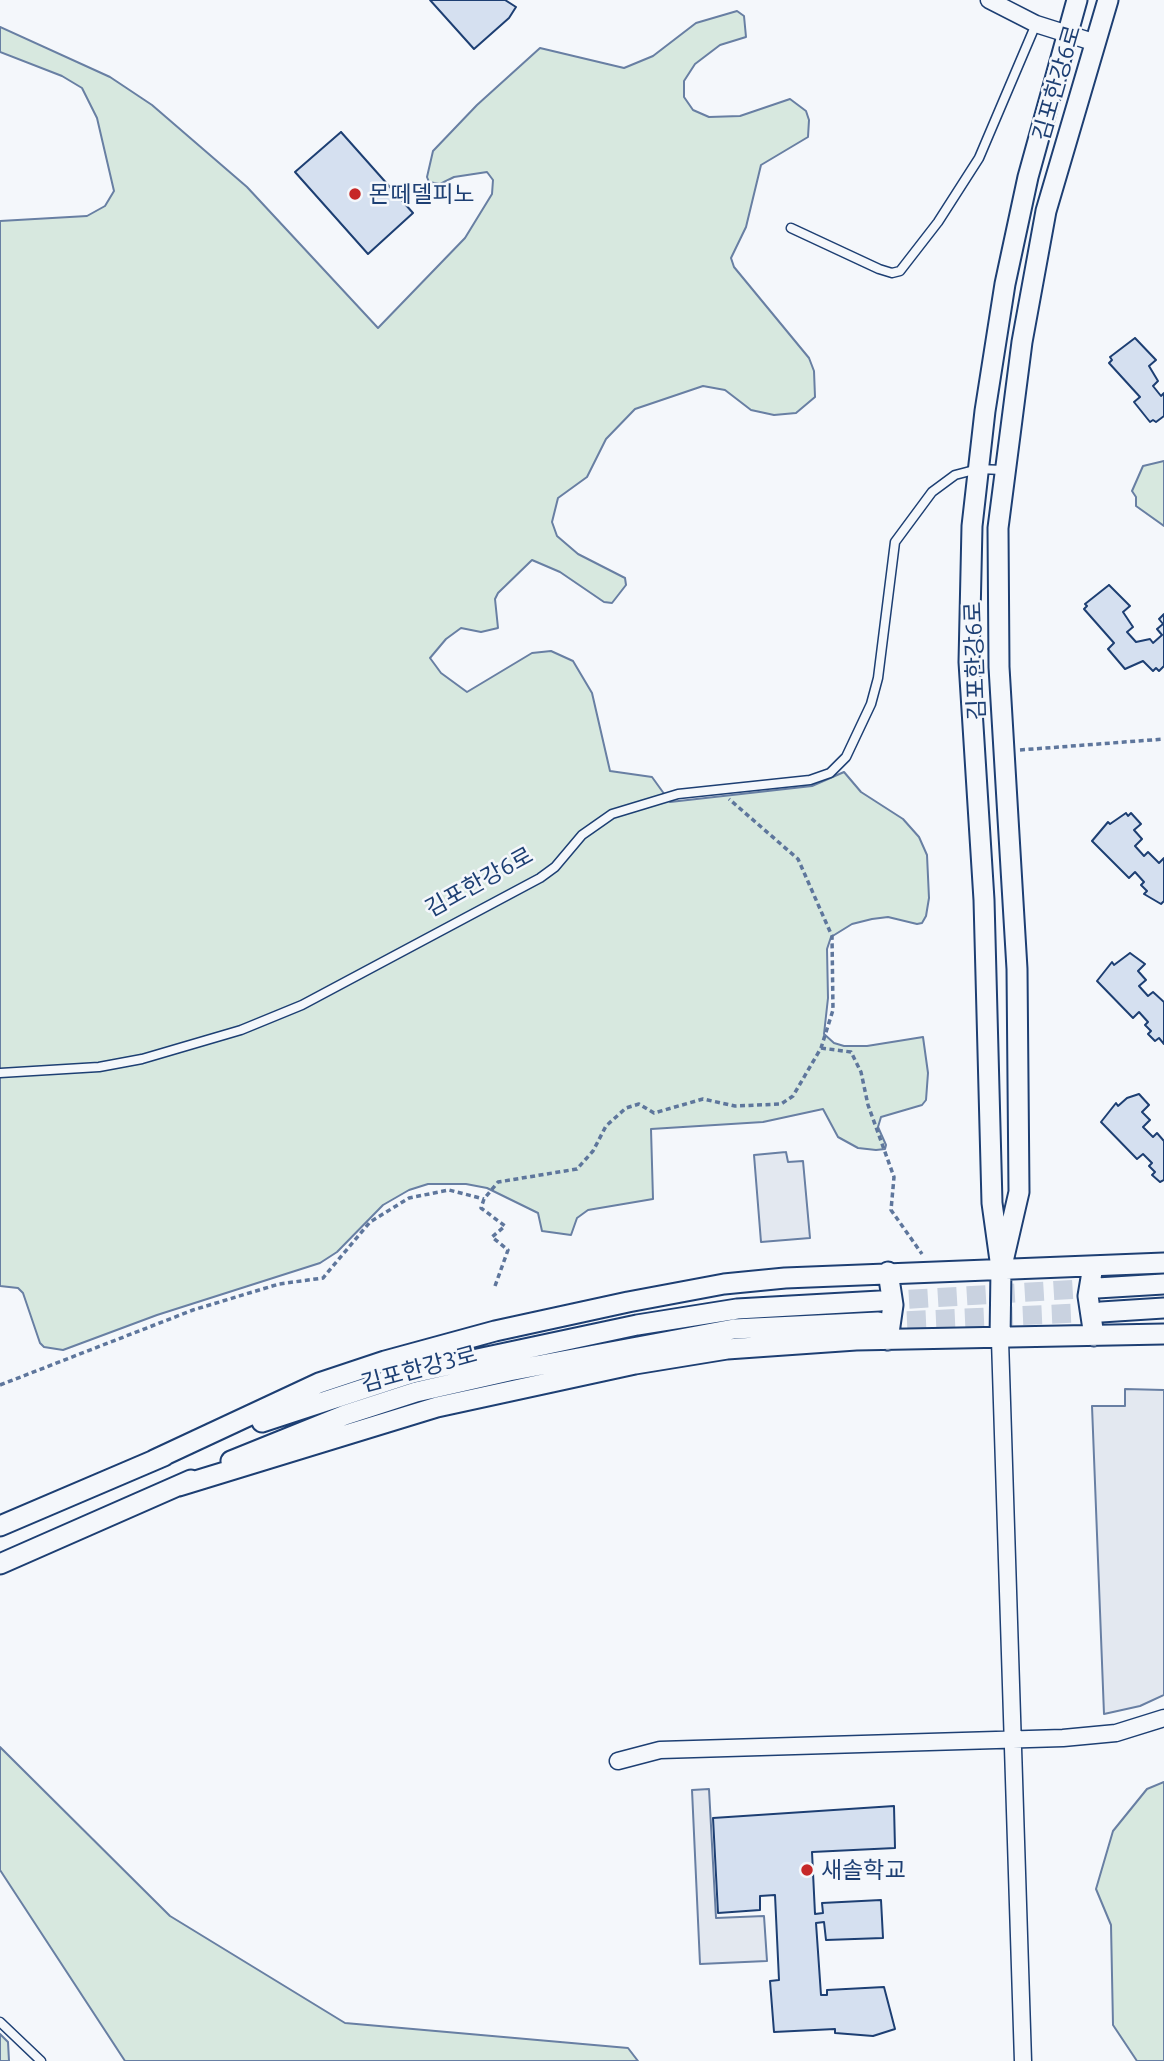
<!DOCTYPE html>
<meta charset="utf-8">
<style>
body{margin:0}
canvas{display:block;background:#f4f7fb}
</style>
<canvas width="1164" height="2061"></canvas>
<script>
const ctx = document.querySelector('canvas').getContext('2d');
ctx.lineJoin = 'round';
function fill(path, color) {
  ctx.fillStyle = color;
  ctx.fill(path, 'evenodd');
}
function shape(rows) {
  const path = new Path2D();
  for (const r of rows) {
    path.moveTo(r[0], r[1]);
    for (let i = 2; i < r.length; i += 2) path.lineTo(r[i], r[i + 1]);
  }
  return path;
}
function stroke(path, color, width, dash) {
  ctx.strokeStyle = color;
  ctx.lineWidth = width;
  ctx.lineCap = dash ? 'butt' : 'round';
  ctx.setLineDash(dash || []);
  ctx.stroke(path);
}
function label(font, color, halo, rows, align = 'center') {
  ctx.font = font + ' Ubuntu,"Noto Sans KR",sans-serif';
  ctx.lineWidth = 5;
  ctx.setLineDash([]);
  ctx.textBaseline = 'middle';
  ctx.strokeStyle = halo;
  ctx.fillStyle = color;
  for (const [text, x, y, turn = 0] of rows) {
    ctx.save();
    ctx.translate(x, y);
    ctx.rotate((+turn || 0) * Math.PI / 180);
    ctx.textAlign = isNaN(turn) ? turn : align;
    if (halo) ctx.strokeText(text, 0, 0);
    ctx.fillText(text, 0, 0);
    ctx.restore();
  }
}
const green = shape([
 [737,11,744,16,746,37,720,45,695,64,684,81,684,97,693,110,709,117,740,116,790,99,806,111,809,120,808,137,761,165,746,227,731,258,734,267,809,358,814,371,815,397,796,413,774,415,751,410,725,390,703,386,635,409,606,439,587,477,558,498,552,522,557,536,578,554,625,578,626,585,612,603,604,602,560,572,532,560,498,593,495,599,498,628,481,632,461,628,446,639,430,658,441,673,467,692,532,653,551,651,573,661,592,693,610,771,652,777,670,802,812,786,844,772,861,792,903,819,919,837,927,855,929,898,926,916,922,923,917,924,888,917,872,919,852,924,831,937,827,949,828,998,824,1034,834,1043,844,1046,867,1046,923,1037,928,1073,926,1100,922,1105,881,1117,878,1127,886,1145,885,1149,876,1150,858,1148,838,1137,823,1109,763,1122,651,1129,653,1199,588,1210,577,1218,571,1235,542,1231,538,1213,487,1188,466,1184,428,1184,409,1190,383,1205,337,1252,320,1263,157,1315,63,1350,44,1347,40,1343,23,1293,18,1288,0,1286,0,221,87,216,105,206,114,191,97,118,82,88,62,76,0,52,0,27,110,77,152,105,247,187,378,328,465,238,492,194,493,180,487,172,454,177,440,184,429,182,427,177,433,151,477,105,540,48,624,68,653,56,696,23,737,11],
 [1164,461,1164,526,1136,506,1136,497,1132,491,1143,466,1164,461],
 [0,1747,170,1916,345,2023,628,2048,638,2061,125,2061,0,1870,0,1747],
 [1164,1782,1164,2061,1137,2061,1113,2025,1111,1925,1096,1889,1113,1831,1147,1789,1164,1782],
 [0,2034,8,2042,9,2061,0,2061,0,2034]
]);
fill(green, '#d7e8df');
stroke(green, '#687fa3', 2);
const parking = shape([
 [786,1152,788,1162,803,1161,810,1238,761,1242,754,1155,786,1152],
 [1125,1389,1164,1390,1164,1695,1140,1706,1104,1714,1092,1406,1125,1406,1125,1389],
 [709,1789,716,1918,764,1916,767,1961,700,1964,692,1790,709,1789]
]);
fill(parking, '#e3e8f0');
stroke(parking, '#687fa3', 2);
const building = shape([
 [430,0,505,0,516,7,509,18,474,49,430,0],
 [341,132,413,213,368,254,295,172,341,132],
 [1135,338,1156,360,1149,366,1158,381,1153,386,1161,396,1164,393,1164,416,1156,422,1153,420,1150,422,1134,402,1140,397,1109,363,1112,360,1110,357,1135,338],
 [1109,585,1130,606,1123,612,1133,627,1127,632,1136,642,1150,639,1153,643,1162,635,1157,629,1163,624,1159,619,1164,614,1164,666,1159,671,1156,668,1153,671,1143,661,1125,669,1108,649,1114,643,1084,609,1087,606,1085,604,1109,585],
 [1126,813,1128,816,1131,813,1141,824,1134,830,1142,839,1135,846,1144,856,1148,852,1159,863,1164,858,1164,901,1161,904,1144,894,1147,891,1141,885,1144,882,1135,872,1129,878,1092,841,1108,822,1110,824,1126,813],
 [1130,953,1145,964,1138,971,1146,980,1139,986,1148,996,1153,992,1164,1002,1164,1044,1159,1038,1155,1041,1148,1034,1151,1031,1145,1025,1148,1022,1139,1012,1133,1018,1097,981,1112,962,1114,965,1130,953],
 [1139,1094,1149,1105,1142,1112,1150,1120,1143,1127,1153,1137,1157,1133,1164,1141,1164,1180,1160,1182,1152,1175,1155,1172,1149,1166,1152,1163,1143,1154,1137,1159,1101,1122,1116,1103,1118,1106,1127,1098,1139,1094],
 [894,1806,895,1848,812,1852,815,1914,823,1913,822,1903,881,1900,883,1938,826,1940,824,1922,816,1923,821,1995,827,1995,827,1990,884,1987,895,2029,873,2036,835,2033,835,2029,774,2032,770,1981,779,1980,775,1895,760,1896,760,1910,718,1913,713,1818,894,1806]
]);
fill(building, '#d5e0f0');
stroke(building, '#1d3f73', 2);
stroke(shape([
 [880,1301,1097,1288],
 [878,1322,1101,1312]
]), '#c9d2e0', 19, [19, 10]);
const service = shape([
 [791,228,879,269,892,273,900,271,938,222,979,158,1036,24],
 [0,1073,99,1067,142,1059,241,1030,302,1005,540,878,555,867,582,835,612,814,678,794,810,780,830,773,846,757,871,704,878,678,895,542,932,492,955,475,978,469,1003,470],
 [0,2022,41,2061]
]);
const minor = shape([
 [989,0,1036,24,1093,42],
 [1000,1340,1023,2061],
 [618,1761,660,1750,1063,1738,1116,1733,1164,1718]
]);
const tertiary = shape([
 [1004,1257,1019,1192,1017,969,999,667,998,528,1022,342,1046,211,1108,0],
 [1093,1266,1088,1296,1094,1336],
 [888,1272,893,1305,888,1340],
 [1097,1288,1164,1284],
 [1101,1312,1164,1308],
 [1000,1340,1001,1268,992,1203,984,900,969,662,972,526,985,411,1005,284,1028,177,1077,0],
 [262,1422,412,1373,637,1325,737,1309,880,1301],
 [154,1460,319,1383,385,1361,495,1331,628,1302,724,1284,785,1278,1164,1263],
 [231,1461,345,1415,416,1392,509,1371,734,1329,878,1322],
 [179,1486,437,1407,635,1364,727,1349,856,1340,1164,1334],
 [0,1526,164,1456],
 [0,1564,191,1480]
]);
stroke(service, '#1d3f73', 11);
stroke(minor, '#1d3f73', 19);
stroke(tertiary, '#1d3f73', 23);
stroke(shape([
 [1020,750,1164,739],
 [821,1048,851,1052,861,1072,868,1105,894,1177,891,1210,922,1254],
 [495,1286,508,1250,492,1237,505,1226,481,1208,484,1199,498,1182,577,1169,593,1151,606,1126,626,1108,639,1104,654,1113,703,1099,735,1106,781,1104,793,1096,821,1048,833,1010,832,936,798,859,729,799],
 [0,1385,193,1310,279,1284,323,1278,370,1222,409,1198,449,1190,484,1199]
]), '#5e769c', 3.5, [5, 3.5]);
stroke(service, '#f4f7fb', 8);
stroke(minor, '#f4f7fb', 16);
stroke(tertiary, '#f4f7fb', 19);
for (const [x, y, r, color] of [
 [355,194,7,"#c62828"],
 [807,1870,7,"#c62828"]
]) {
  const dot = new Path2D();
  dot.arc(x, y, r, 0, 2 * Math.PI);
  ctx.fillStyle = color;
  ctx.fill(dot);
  stroke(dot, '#f4f7fb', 2.5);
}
label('23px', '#1d3f73', '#f4f7fb', [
 ["김포한강6로",1057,83,-74],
 ["김포한강6로",975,661,-92],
 ["김포한강6로",479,882,-29],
 ["김포한강3로",419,1369,-15]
]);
label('23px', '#1d3f73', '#f4f7fb', [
 ["몬떼델피노",369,194],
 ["새솔학교",821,1870]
], 'left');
</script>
